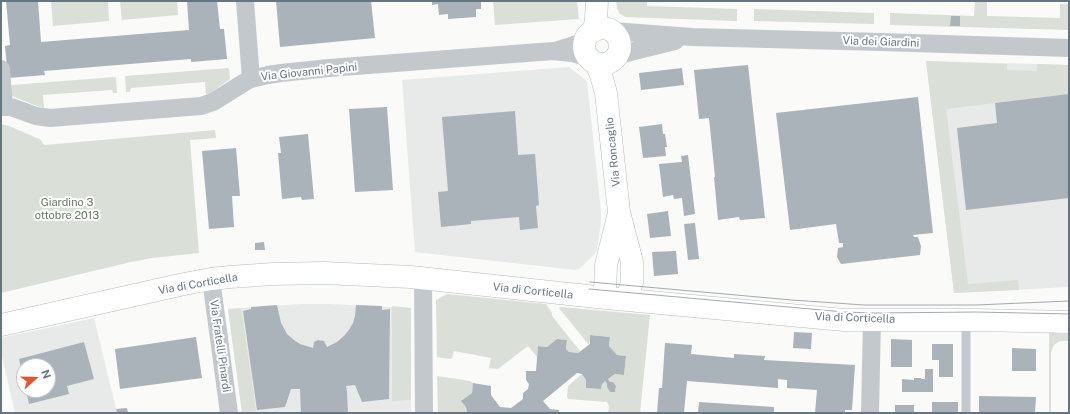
<!DOCTYPE html>
<style>
body{margin:0}
#map{position:relative;width:1070px;height:414px;overflow:hidden;background:#fafaf8;font-family:"Public Sans",sans-serif}
canvas{display:block}
.frame{position:absolute;inset:0;border:2px solid #657683;pointer-events:none}
.north{position:absolute;left:16px;top:358px;width:40px;height:40px;box-sizing:border-box;background:#fff;border:1px solid #c1c8cd;border-radius:50%;rotate:70deg;font-size:11px;font-weight:700;line-height:16px;text-align:center;color:#657683}
.north::after{content:'';display:block;margin:auto;width:14px;height:18px;background:#e4572e;clip-path:polygon(50% 0,100% 100%,50% 72%,0 100%)}
</style>
<div id="map">
<canvas width="1070" height="414"></canvas>
<div class="frame"></div>
<div class="north">N</div>
</div>
<script>
const ctx = document.querySelector('canvas').getContext('2d');
ctx.lineJoin = 'round';
function fill(path, color) {
  ctx.fillStyle = color;
  ctx.fill(path, 'evenodd');
}
function shape(rows) {
  const path = new Path2D();
  for (const r of rows) {
    if (r.length === 3) {
      path.moveTo(r[0] + r[2], r[1]);
      path.arc(r[0], r[1], r[2], 0, 2 * Math.PI);
      continue;
    }
    path.moveTo(r[0], r[1]);
    for (let i = 2; i < r.length; i += 2) path.lineTo(r[i], r[i + 1]);
  }
  return path;
}
function stroke(path, color, width, dash) {
  ctx.strokeStyle = color;
  ctx.lineWidth = width;
  ctx.lineCap = dash ? 'butt' : 'round';
  ctx.setLineDash(dash || []);
  ctx.stroke(path);
}
function label(font, color, halo, rows, align = 'center') {
  ctx.font = font + ' "Public Sans",sans-serif';
  ctx.lineWidth = 4;
  ctx.setLineDash([]);
  ctx.textBaseline = 'middle';
  ctx.strokeStyle = halo;
  ctx.fillStyle = color;
  for (const [text, x, y, turn = 0] of rows) {
    ctx.save();
    ctx.translate(x, y);
    ctx.rotate((+turn || 0) * Math.PI / 180);
    ctx.textAlign = isNaN(turn) ? turn : align;
    if (halo) ctx.strokeText(text, 0, 0);
    ctx.fillText(text, 0, 0);
    ctx.restore();
  }
}
fill(shape([
 [926,61,1069,65,1069,287,954,293],
 [569,67,587,81,601,212,601,222,597,250,595,254,579,269,575,270,415,252,402,80],
 [301,304,330,304,411,308,411,413,242,413,228,309],
 [94,318,117,413,15,413,1,352,1,338],
 [24,366,48,366,48,390,24,390]
]), '#e8e9e9');
fill(shape([
 [51,1,108,1,109,21,53,26],
 [120,1,177,1,178,15,122,20],
 [493,1,577,1,579,19,495,25],
 [616,1,647,1,647,6,737,9,737,21,625,17,619,13,617,8],
 [975,1,987,1,987,16,1060,18,1060,4,1069,4,1069,30,890,25,890,13,974,16],
 [754,9,874,13,874,24,754,21],
 [926,61,1007,64,1007,70,1037,71,1037,64,1069,65,1069,94,946,109,968,284,1018,280,1019,290,954,293],
 [228,68,229,69,230,79,209,94,206,95,205,82,131,88,130,92,126,92,125,77,126,76],
 [115,77,116,78,117,93,113,93,112,90,43,95,44,108,37,106,12,96,10,87,12,85],
 [1,124,9,126,30,135,41,140,43,144,45,145,215,130,216,138,190,140,199,253,152,258,131,262,1,293],
 [447,294,546,304,552,313,552,316,580,351,578,353,569,352,566,349,567,340,557,339,547,347,538,346,537,357,528,346,498,369,489,368,491,358,454,351,452,358,449,359,437,357,436,300],
 [392,306,411,308,411,399,409,400,392,401],
 [561,307,650,315,640,413,608,413,609,406,607,402,568,399,567,396,568,386,582,374,586,380,586,388,601,389,602,384,605,381,607,384,607,387,610,392,615,392,616,386,613,382,610,382,608,379,615,374,624,375,626,356,617,355,609,346,610,337,591,335,589,345,559,308],
 [241,308,256,411,242,412,228,309],
 [1049,333,1069,334,1069,341,1061,341,1058,342,1054,345,1051,352,1051,413,1049,413],
 [437,376,470,381,473,383,472,393,462,401,466,407,467,412,465,413,438,413]
]), '#dadfd7');
fill(shape([
 [6,1,38,1,41,42,189,30,187,1,217,1,220,29,224,29,227,59,191,62,191,59,44,71,45,75,8,78,5,46,10,45],
 [276,1,371,1,375,38,280,47],
 [432,1,481,1,481,9,476,9,476,17,448,19,448,14,439,15,438,4,432,5],
 [951,16,960,16,960,26,950,26],
 [748,65,765,218,740,220,739,217,718,220,714,177,715,177,709,118,699,119,694,70],
 [682,68,684,85,641,90,639,73],
 [1069,94,1069,198,966,210,957,128,997,123,995,103],
 [918,97,933,233,913,235,914,237,918,237,921,246,920,255,841,264,837,257,838,248,843,247,843,243,839,243,836,224,790,230,776,113],
 [387,107,393,190,355,192,349,109],
 [515,111,518,155,535,154,539,205,536,206,538,228,520,230,519,217,471,221,471,224,441,227,438,192,448,191,442,117],
 [662,124,663,134,665,134,667,147,665,147,666,156,643,158,639,127],
 [308,134,314,199,302,200,301,197,282,199,278,153,281,153,279,137],
 [236,148,240,196,232,196,234,227,209,229,202,151],
 [688,155,695,214,684,216,682,198,674,199,673,195,663,197,659,164,682,162,681,156],
 [668,211,671,236,650,238,647,214],
 [695,223,699,259,688,260,684,224],
 [264,242,265,250,255,250,255,243],
 [676,251,678,274,654,276,652,252],
 [277,305,281,323,287,334,294,340,300,344,313,348,314,342,318,340,324,341,327,347,337,342,344,336,349,330,353,323,355,316,356,305,382,306,382,310,390,309,389,399,362,402,355,385,346,386,347,392,348,413,301,413,300,389,291,389,285,407,257,410,243,311,251,309,251,307],
 [794,332,812,333,811,349,793,348],
 [590,335,610,337,609,346,617,355,626,356,624,375,615,374,608,379,610,382,613,382,616,386,615,392,610,392,607,387,607,384,605,381,602,384,601,389,586,388,586,380,582,374,577,373,543,401,550,409,559,410,559,413,465,413,467,412,466,407,461,401,472,393,473,383,491,386,491,395,500,407,511,408,523,399,523,393,528,389,529,384,526,380,526,371,536,371,538,346,547,347,557,339,567,340,566,349,569,352,578,353,590,344],
 [196,337,202,378,120,389,115,349],
 [891,339,912,340,912,367,891,367],
 [84,342,94,379,67,386,69,394,29,404,26,391,27,390,48,390,48,366,24,366,23,377,19,359],
 [665,343,692,345,691,354,734,358,734,354,765,356,764,360,855,365,852,410,845,410,845,413,815,413,817,390,787,388,787,380,778,379,778,388,687,381,684,413,657,413,659,388,662,388],
 [932,344,953,344,953,377,939,377,939,360,932,360],
 [1012,348,1036,349,1036,371,1012,371],
 [925,369,933,369,933,392,902,392,902,379,914,380,914,378,921,378,921,379,925,379],
 [979,396,1036,397,1035,413,979,413],
 [699,402,774,407,774,413,698,413],
 [932,402,958,402,958,413,932,413],
 [895,405,914,405,914,413,895,413],
 [127,408,128,413,117,413,116,409]
]), '#aab3b9');
const secondary = shape([
 [602,46,18],
 [594,31,596,19,597,1],
 [596,63,601,75,606,93,619,212,632,262,632,282,627,300],
 [606,298,605,291,606,265,619,213],
 [1,325,184,284,211,279,230,277,273,274,324,273,411,277,606,298,844,320,975,320,1069,322]
]);
stroke(secondary, '#b3babf', 23);
stroke(shape([
 [966,320,966,413]
]), '#c3c8cc', 9);
stroke(shape([
 [245,1,251,79],
 [612,31,692,37,881,42,1069,48],
 [558,50,577,44,586,39],
 [618,55,675,41],
 [1,69,4,107],
 [1,107,11,107,36,116,50,118,201,106,213,102,245,82,251,79,268,75,281,73,329,68,553,51,572,53,587,57],
 [211,279,229,413],
 [423,279,424,413],
 [870,413,872,320]
]), '#c3c8cc', 18);
stroke(secondary, '#fff', 22);
stroke(shape([
 [590,282,792,300,864,305,976,305,1069,301],
 [589,289,844,312,874,313,976,312,1069,314]
]), '#a2aab0', 1);
label('11px', '#657683', '#fff', [
 ["Via dei Giardini",881,42,2],
 ["Via Giovanni Papini",309,72,-6],
 ["Via Roncaglio",613,152,-96],
 ["Via di Corticella",198,284,-10],
 ["Via di Corticella",533,291,6],
 ["Via di Corticella",855,318,2],
 ["Via Fratelli Pinardi",220,346,82]
]);
label('11px', '#687a64', '#fff', [
 ["Giardino 3",67,203],
 ["ottobre 2013",67,216]
]);
</script>
